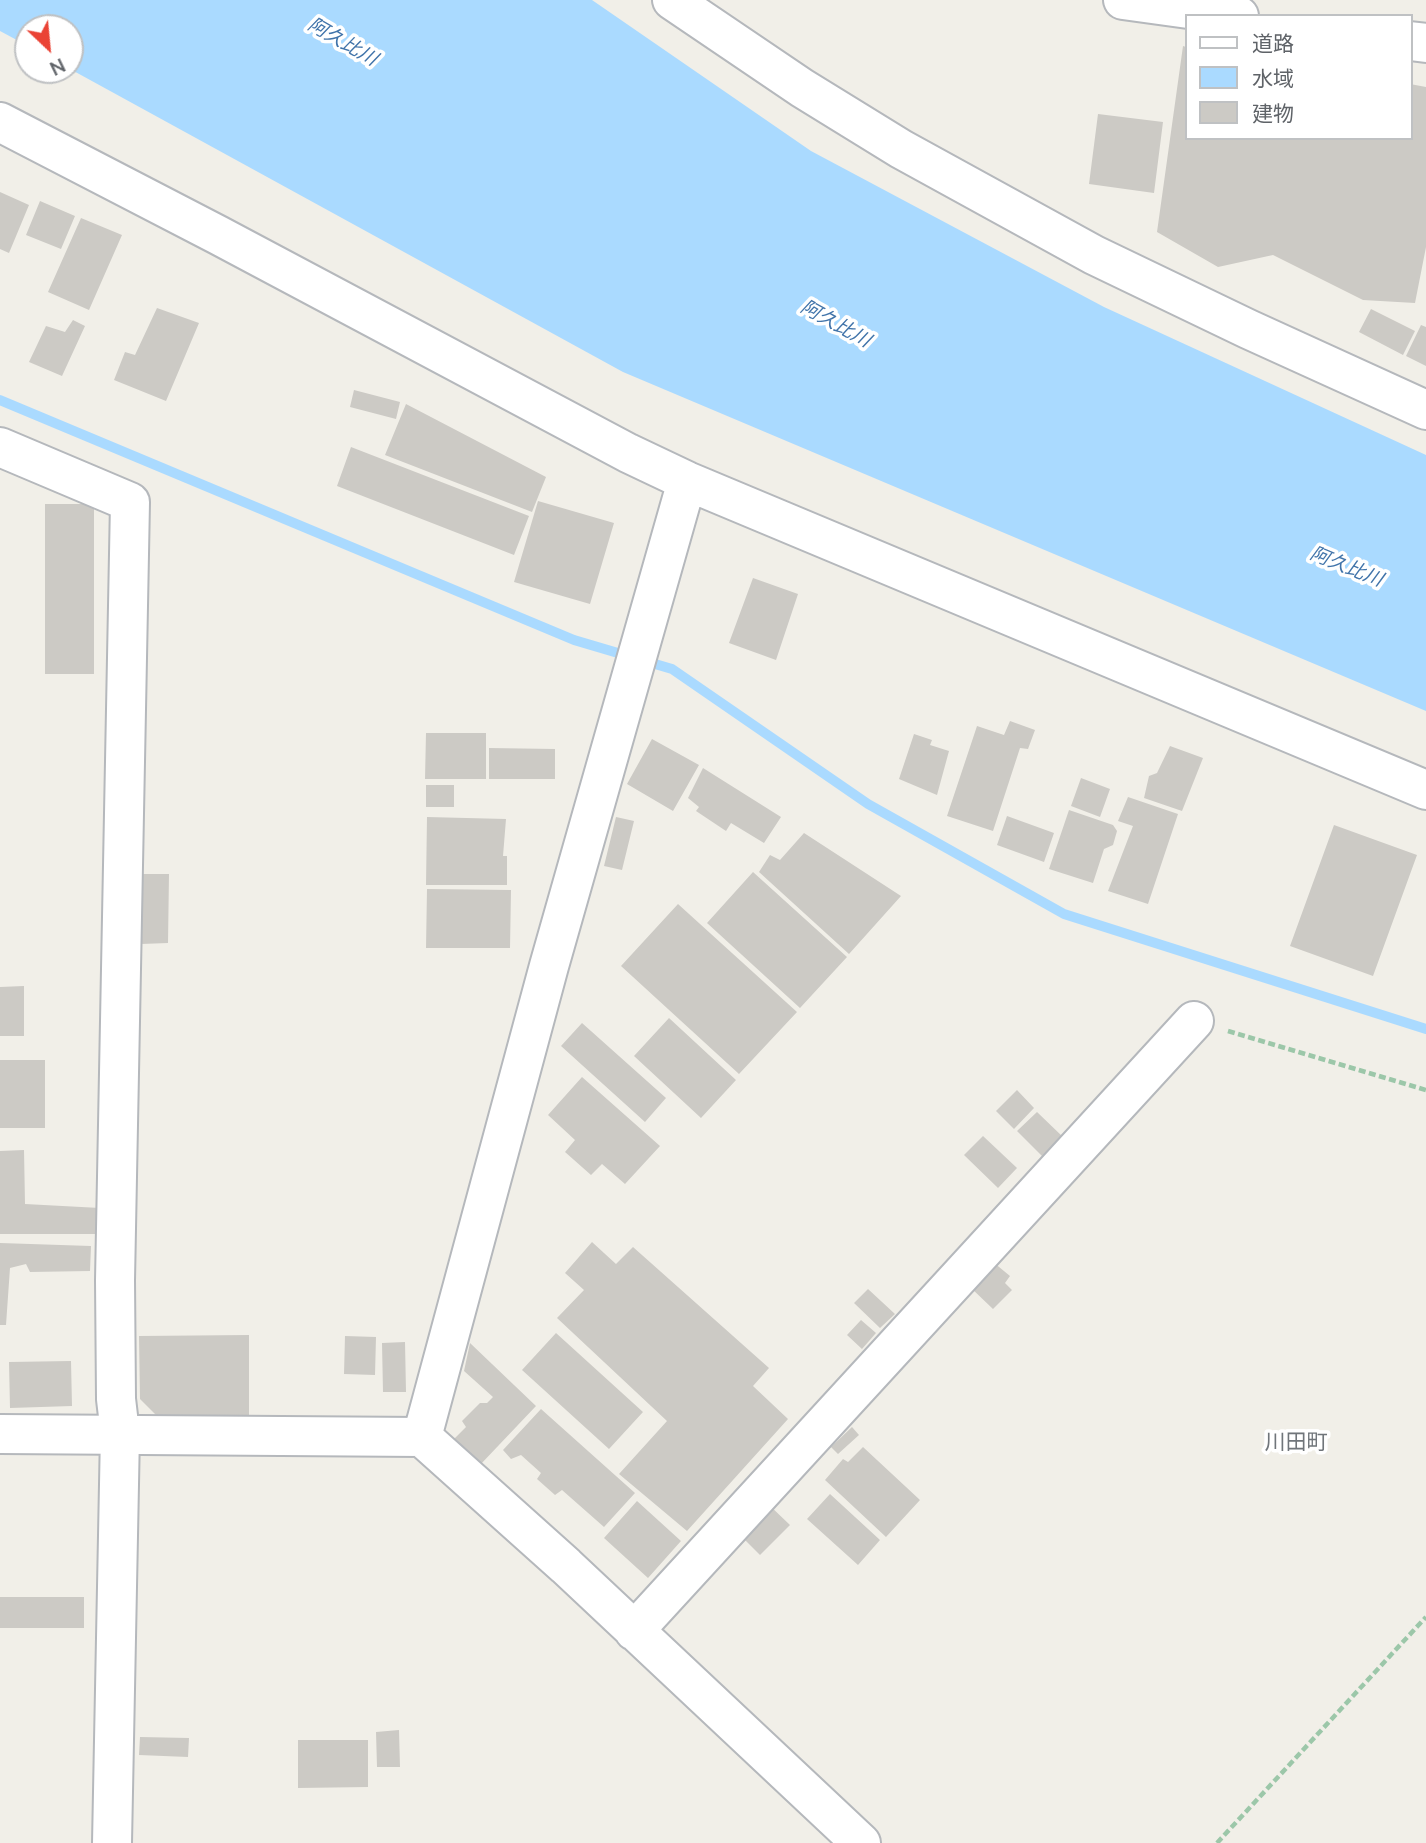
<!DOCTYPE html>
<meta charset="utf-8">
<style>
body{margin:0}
#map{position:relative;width:1426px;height:1843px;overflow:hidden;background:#f1efe8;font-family:"Nunito Sans","Noto Sans JP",sans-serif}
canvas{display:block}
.legend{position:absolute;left:1185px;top:14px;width:228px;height:126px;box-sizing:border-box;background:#fff;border:2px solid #bfc1c3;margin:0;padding:9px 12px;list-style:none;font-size:21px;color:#5f6368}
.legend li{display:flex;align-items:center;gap:14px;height:35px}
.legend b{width:35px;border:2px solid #bfc1c3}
.north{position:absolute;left:14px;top:14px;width:70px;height:70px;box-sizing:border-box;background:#fff;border:2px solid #bfc1c3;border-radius:50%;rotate:154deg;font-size:19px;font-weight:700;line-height:28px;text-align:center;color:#5f6368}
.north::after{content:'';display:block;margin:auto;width:24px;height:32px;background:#ea4335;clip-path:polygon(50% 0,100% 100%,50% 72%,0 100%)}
</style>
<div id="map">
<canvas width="1426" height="1843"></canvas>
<ul class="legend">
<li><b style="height:9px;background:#fff"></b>道路</li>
<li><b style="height:19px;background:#aadaff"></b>水域</li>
<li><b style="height:19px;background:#cccac5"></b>建物</li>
</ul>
<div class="north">N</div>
</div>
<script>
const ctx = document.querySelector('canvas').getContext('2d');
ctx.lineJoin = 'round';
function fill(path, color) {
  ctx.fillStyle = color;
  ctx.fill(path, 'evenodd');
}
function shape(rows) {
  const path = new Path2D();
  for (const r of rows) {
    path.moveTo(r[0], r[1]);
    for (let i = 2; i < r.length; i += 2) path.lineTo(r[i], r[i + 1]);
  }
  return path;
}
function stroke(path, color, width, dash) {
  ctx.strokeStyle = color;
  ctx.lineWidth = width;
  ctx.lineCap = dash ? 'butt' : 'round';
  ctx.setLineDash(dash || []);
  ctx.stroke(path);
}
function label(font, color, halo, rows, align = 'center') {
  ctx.font = font + ' "Nunito Sans","Noto Sans JP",sans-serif';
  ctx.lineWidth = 7;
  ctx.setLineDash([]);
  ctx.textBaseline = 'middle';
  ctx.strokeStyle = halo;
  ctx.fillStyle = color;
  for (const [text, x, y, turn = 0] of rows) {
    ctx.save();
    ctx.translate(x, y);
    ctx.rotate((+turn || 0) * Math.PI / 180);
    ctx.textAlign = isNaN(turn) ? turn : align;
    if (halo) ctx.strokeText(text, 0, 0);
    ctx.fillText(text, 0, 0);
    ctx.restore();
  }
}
fill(shape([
 [0,0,592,0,811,151,1104,307,1426,455,1426,711,623,372,70,69,70,28,28,28,28,46,0,31]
]), '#aadaff');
stroke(shape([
 [0,400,574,640,672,669,868,804,1064,914,1426,1029]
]), '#aadaff', 10);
fill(shape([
 [1183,46,1186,47,1186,138,1410,138,1410,84,1426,87,1426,247,1415,303,1363,300,1273,255,1218,267,1157,232],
 [1098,114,1163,122,1154,193,1089,184],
 [0,192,29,205,9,253,0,249],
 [40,201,75,216,61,249,26,235],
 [81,218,122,235,89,310,48,292],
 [157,308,199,323,166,401,114,380,125,352,135,355],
 [1371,309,1415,331,1403,355,1359,332],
 [73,320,85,326,62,376,29,362,46,326,65,332],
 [1421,325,1426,327,1426,366,1406,356],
 [354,390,400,402,396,419,350,407],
 [406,404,546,477,532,512,385,455],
 [351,447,529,516,514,555,337,486],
 [538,501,614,523,590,604,514,582],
 [45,504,94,504,94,674,45,674],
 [753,578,798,594,776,660,729,643],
 [1010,721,1035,730,1028,749,1020,748,993,831,947,816,977,726,1004,735],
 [426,733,486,733,486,779,425,779],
 [914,734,932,740,930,745,949,751,937,795,899,779],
 [652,739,699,765,673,811,627,784],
 [1170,746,1203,758,1182,811,1144,798,1149,776,1157,773],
 [489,748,555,749,555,779,489,779],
 [703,768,781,817,764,843,731,823,726,831,696,811,699,807,688,798],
 [1081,778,1110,789,1100,817,1071,806],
 [426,785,454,785,454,807,426,807],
 [1128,797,1178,814,1148,904,1108,891,1133,826,1118,821],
 [1069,810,1113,825,1117,831,1113,845,1104,849,1093,883,1049,869],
 [1007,816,1054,833,1044,862,997,845],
 [427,817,506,819,503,856,507,856,507,885,426,885],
 [616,817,634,821,622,870,604,866],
 [1334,825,1417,855,1373,976,1290,946],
 [804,833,901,896,849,954,759,872,770,855,780,860],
 [753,872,847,957,800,1008,707,923],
 [142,874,169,874,168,943,141,944],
 [427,889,511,890,510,948,426,948],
 [678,904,797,1012,739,1074,621,966],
 [24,986,24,1036,0,1036,0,987],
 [669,1018,736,1080,701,1118,634,1056],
 [582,1023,666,1098,645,1122,561,1046],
 [0,1060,45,1060,45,1128,0,1128],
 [582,1077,660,1146,625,1184,602,1164,591,1175,565,1152,575,1140,548,1115],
 [1017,1090,1034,1108,1014,1129,996,1111],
 [1037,1112,1063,1137,1043,1157,1017,1131],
 [983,1136,1017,1168,998,1188,964,1155],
 [24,1150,25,1204,100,1208,99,1234,0,1234,0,1151],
 [592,1242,616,1264,633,1247,769,1368,753,1386,788,1419,687,1531,619,1474,667,1421,557,1318,584,1290,565,1273],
 [0,1243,91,1246,90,1271,30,1272,26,1264,10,1268,6,1325,0,1325],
 [993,1262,1010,1276,1005,1283,1012,1290,993,1309,970,1287],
 [868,1289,895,1314,880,1328,854,1303],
 [861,1320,876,1333,862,1349,847,1335],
 [556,1333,643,1412,609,1449,522,1370],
 [249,1335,249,1418,160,1419,140,1399,139,1336],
 [345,1336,376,1337,375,1375,344,1374],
 [405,1342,406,1392,383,1392,382,1343],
 [470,1343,536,1406,480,1465,453,1440,466,1427,462,1421,480,1403,487,1403,493,1397,464,1371],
 [71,1361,72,1406,10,1408,9,1362],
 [541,1409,635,1493,604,1527,562,1490,555,1495,537,1479,541,1473,521,1455,511,1459,503,1450],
 [852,1427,859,1435,838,1454,831,1447],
 [863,1447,920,1500,886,1537,825,1480,843,1459,848,1462],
 [830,1494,880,1540,858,1565,807,1519],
 [637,1501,681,1541,648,1578,604,1538],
 [767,1503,790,1525,760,1555,738,1533],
 [0,1597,84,1597,84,1628,0,1628],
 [399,1730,400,1767,377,1767,376,1732],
 [140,1737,189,1738,188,1757,139,1755],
 [298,1740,368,1740,368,1787,298,1788]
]), '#cccac5');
const minor = shape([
 [672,0,802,88,901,149,1094,255,1248,329,1426,410],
 [1123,0,1239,16],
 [1410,41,1426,43],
 [0,122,218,235,628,453,687,481,1426,790],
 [0,447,130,502,115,1280,116,1399,120,1433,112,1843],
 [687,481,549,966,422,1437,566,1566,861,1843],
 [0,1434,422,1437],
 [634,1631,1194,1021]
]);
stroke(minor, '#b5b8bc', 42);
stroke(shape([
 [1228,1031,1426,1090],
 [1217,1843,1426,1617]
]), '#9cc7a9', 4.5, [7, 3.5]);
stroke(minor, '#fff', 38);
label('italic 19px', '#4174aa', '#fff', [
 ["阿久比川",342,43,30],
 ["阿久比川",835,325,29],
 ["阿久比川",1346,568,22]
]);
label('21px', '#70757a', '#fff', [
 ["川田町",1296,1444]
]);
</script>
